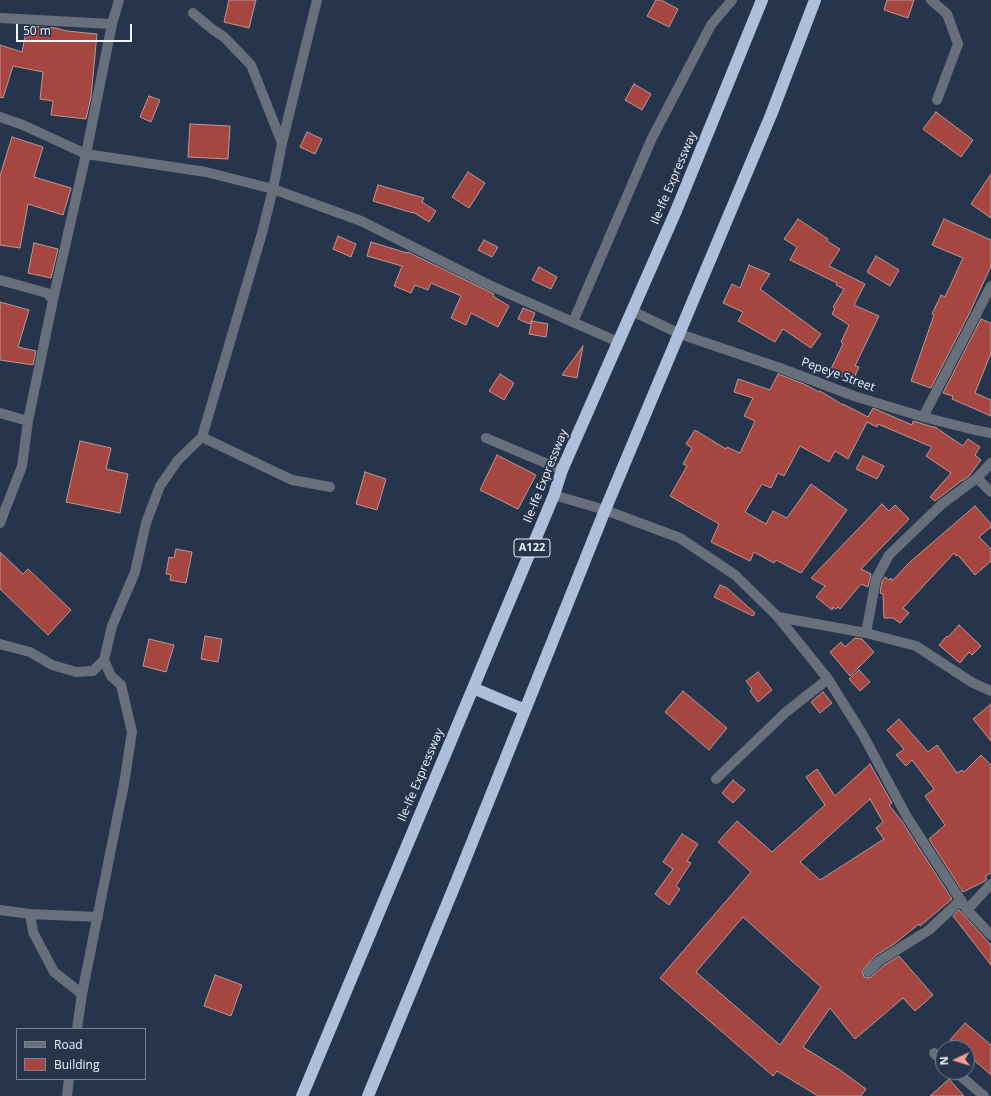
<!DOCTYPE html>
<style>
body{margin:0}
#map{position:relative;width:991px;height:1096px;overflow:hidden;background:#26354b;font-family:"Open Sans",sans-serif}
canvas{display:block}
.legend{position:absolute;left:16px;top:1028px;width:130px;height:52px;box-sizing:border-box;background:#26354b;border:1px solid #768192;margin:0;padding:5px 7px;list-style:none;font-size:12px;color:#eff4fd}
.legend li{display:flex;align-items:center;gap:8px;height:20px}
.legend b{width:20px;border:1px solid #768192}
.north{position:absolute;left:935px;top:1040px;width:40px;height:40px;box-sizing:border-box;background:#26354b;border:1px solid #768192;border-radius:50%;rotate:266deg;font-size:11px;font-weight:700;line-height:16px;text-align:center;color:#eff4fd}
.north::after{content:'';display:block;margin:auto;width:14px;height:18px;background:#f59c93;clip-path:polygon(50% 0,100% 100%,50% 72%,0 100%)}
.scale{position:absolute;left:16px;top:24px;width:116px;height:18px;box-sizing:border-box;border:2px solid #eff4fd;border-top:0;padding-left:5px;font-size:12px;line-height:14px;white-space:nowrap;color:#eff4fd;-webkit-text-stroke:3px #26354b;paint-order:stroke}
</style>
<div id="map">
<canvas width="991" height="1096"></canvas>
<ul class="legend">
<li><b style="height:5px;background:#676f7a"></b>Road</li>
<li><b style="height:11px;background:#a54740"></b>Building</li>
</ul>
<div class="north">N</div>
<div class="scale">50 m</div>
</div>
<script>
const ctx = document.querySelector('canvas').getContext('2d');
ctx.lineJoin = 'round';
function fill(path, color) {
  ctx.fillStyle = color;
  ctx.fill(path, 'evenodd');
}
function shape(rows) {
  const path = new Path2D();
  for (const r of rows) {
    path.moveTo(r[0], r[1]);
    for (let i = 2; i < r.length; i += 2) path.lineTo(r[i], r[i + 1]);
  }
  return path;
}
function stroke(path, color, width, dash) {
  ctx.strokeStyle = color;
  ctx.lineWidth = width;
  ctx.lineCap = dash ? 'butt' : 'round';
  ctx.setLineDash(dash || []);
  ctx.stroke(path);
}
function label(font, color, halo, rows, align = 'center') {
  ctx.font = font + ' "Open Sans",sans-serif';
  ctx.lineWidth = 4;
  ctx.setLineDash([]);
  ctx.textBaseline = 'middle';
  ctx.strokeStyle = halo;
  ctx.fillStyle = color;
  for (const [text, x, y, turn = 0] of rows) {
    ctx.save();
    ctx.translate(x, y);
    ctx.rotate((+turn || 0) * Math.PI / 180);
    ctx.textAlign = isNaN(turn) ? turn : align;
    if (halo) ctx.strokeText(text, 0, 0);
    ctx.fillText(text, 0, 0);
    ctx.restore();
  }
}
const building = shape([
 [229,0,256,0,249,28,224,22,229,0],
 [656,0,661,0,678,9,669,27,647,16,656,0],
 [887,0,914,0,908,18,884,10,887,0],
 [27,26,56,28,67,31,97,34,91,97,86,119,51,115,53,101,40,99,43,72,13,66,3,98,0,97,0,45,22,52,27,26],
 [634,84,651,94,642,110,625,100,634,84],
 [149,96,160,100,151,122,140,117,149,96],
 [936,112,973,140,961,157,923,129,936,112],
 [190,124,230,126,228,159,188,157,190,124],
 [307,132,322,139,315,154,300,147,307,132],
 [12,137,43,147,34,177,71,188,63,215,28,204,20,248,0,245,0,176,12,137],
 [468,172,485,183,469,208,452,197,468,172],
 [991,174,991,218,971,204,991,174],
 [378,185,424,198,422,202,436,211,429,222,413,212,413,213,373,201,378,185],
 [798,219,828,239,827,241,840,249,829,266,865,284,854,305,879,316,855,366,859,367,852,382,830,371,843,344,841,342,849,325,832,314,835,308,833,307,844,289,836,285,837,283,790,260,797,247,784,239,798,219],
 [944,219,991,240,991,266,969,314,931,388,911,381,934,315,932,314,941,295,945,297,963,258,932,245,944,219],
 [338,236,356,244,351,257,333,249,338,236],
 [484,240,498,247,492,257,478,250,484,240],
 [371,242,407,253,408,252,494,294,493,296,509,306,498,327,471,313,466,325,451,318,461,296,431,283,428,290,415,285,411,293,394,286,402,266,367,256,371,242],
 [34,243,58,249,51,278,28,273,34,243],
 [876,256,899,270,890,286,867,272,876,256],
 [749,265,770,274,760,289,821,334,811,348,783,329,775,342,738,321,743,312,723,303,732,284,740,288,749,265],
 [539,267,557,277,551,289,532,280,539,267],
 [0,302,29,310,18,347,36,351,33,365,0,360,0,302],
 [523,308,535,313,530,324,518,319,523,308],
 [981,319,991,323,991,353,975,393,991,400,991,416,952,399,953,396,943,393,981,319],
 [532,321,548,324,546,337,529,334,532,321],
 [583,346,577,378,562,375,583,346],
 [500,374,514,383,504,400,489,391,500,374],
 [778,374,804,384,819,392,820,391,843,405,843,404,868,417,873,408,912,425,913,421,933,427,935,427,963,446,968,439,980,447,975,455,981,460,969,476,962,481,961,481,935,501,930,497,951,473,926,456,932,447,878,424,877,427,867,422,848,459,835,451,829,462,800,446,784,476,778,473,771,488,762,484,745,512,766,524,773,511,787,518,811,484,847,510,801,573,776,560,774,563,754,552,750,561,711,542,719,524,670,496,687,466,683,464,692,448,686,444,695,430,726,449,727,447,740,453,755,421,744,416,753,398,734,392,738,379,770,390,778,374],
 [80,441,111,448,106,469,128,474,120,513,66,502,80,441],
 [497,455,536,475,518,509,480,490,497,455],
 [863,456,884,466,877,479,856,469,863,456],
 [365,472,386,479,377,510,356,504,365,472],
 [882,504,889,511,895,505,909,519,861,569,871,574,868,587,861,584,840,609,838,607,836,609,833,607,832,610,816,597,825,586,811,578,882,504],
 [975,506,991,524,991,527,979,537,991,549,991,561,975,575,958,555,956,556,954,553,903,608,909,613,900,623,893,618,884,618,883,594,880,593,882,581,885,577,889,580,891,578,892,581,910,562,975,506],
 [176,549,192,552,186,583,170,580,171,575,166,574,169,557,174,558,176,549],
 [0,552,23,574,28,569,71,610,48,635,0,589,0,552],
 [720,585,727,588,755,613,753,616,714,597,720,585],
 [959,625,981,646,972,655,969,652,960,663,939,645,947,636,948,637,959,625],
 [205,636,222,639,218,662,201,659,205,636],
 [855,638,862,639,874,652,850,676,830,652,841,642,845,647,855,638],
 [149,639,174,645,166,672,143,666,149,639],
 [859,670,870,682,860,691,849,679,859,670],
 [758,672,772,690,758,702,750,691,752,689,746,681,758,672],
 [683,691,727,728,709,750,665,712,683,691],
 [823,692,832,703,820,713,811,702,823,692],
 [991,704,991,741,973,719,991,704],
 [899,719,928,752,937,745,957,773,962,770,964,772,981,755,991,765,991,873,985,876,987,879,985,881,963,892,929,839,945,825,925,796,934,789,912,760,906,766,896,755,904,749,887,730,899,719],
 [870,764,892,803,889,805,901,820,952,899,920,926,919,924,894,944,875,956,862,971,864,977,870,978,883,966,899,956,933,995,915,1011,903,998,855,1039,830,1008,803,1047,840,1070,866,1089,861,1096,818,1096,777,1071,773,1076,660,978,751,872,718,842,737,821,772,852,825,805,806,777,817,769,835,796,870,764],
 [870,799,883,822,876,828,884,839,820,880,800,862,870,799],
 [743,917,821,987,780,1045,696,972,743,917],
 [733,780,745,790,733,803,722,793,733,780],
 [682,834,698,844,687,861,691,863,676,886,680,889,669,905,655,894,673,869,663,862,682,834],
 [959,910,991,945,991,965,953,916,959,910],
 [215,975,242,985,231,1016,204,1006,215,975],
 [965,1023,991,1045,991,1075,967,1054,967,1048,960,1048,950,1040,965,1023],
 [949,1079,964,1096,930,1096,949,1079]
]);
fill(building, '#a54740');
stroke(building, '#bc9894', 1);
stroke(shape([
 [931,0,947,14,958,44,937,100],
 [193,13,212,29,224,37,251,65,282,143],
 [0,18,112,24],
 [0,117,23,125,86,154,206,172,273,189,361,221,489,285,618,342],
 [0,280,47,293,53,300],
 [632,311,680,334,780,368,854,396,923,417,975,430,991,433],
 [573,322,652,138,711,25,732,0],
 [0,413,28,421],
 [923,417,991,286],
 [202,437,292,480,330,487],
 [486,438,562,470],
 [977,478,991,492],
 [554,495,605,510,680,538,735,575,778,617,866,633,916,646,973,683,991,691],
 [0,523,22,466,28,421,53,300,86,154,112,24,119,0],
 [778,617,828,679,863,735,907,817,967,910,991,935],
 [866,633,876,579,889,555,942,504,977,478,991,463],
 [0,644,30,652,52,665,76,672,93,671,104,660],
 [716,779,786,712,828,679],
 [0,910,30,914],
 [967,910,991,884],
 [868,972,879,961,929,930,961,900],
 [82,994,54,972,33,932,30,914,98,917],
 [77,1029,82,994,124,784,132,732,121,685,111,676,104,660,112,626,135,572,146,523,160,486,178,460,202,437,262,233,273,189,282,143,317,0],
 [934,1053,943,1061],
 [956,1072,984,1096],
 [67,1096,69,1079]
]), '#676f7a', 10);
stroke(shape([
 [473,688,525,710],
 [302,1096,554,495,562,470,676,211,762,0],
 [368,1096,457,880,605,510,771,115,815,0]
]), '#adbfdb', 12);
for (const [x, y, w] of [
 [532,548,36]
]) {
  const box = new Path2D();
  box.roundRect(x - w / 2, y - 9, w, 18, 3);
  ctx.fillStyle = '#26354b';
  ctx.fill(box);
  stroke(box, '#eff4fd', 1);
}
label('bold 11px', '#eff4fd', null, [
 ["A122",532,548]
]);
label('12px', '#eff4fd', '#26354b', [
 ["Ile-Ife Expressway",674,178,-67],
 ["Pepeye Street",838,375,20],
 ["Ile-Ife Expressway",546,476,-68],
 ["Ile-Ife Expressway",421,775,-67]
]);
</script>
